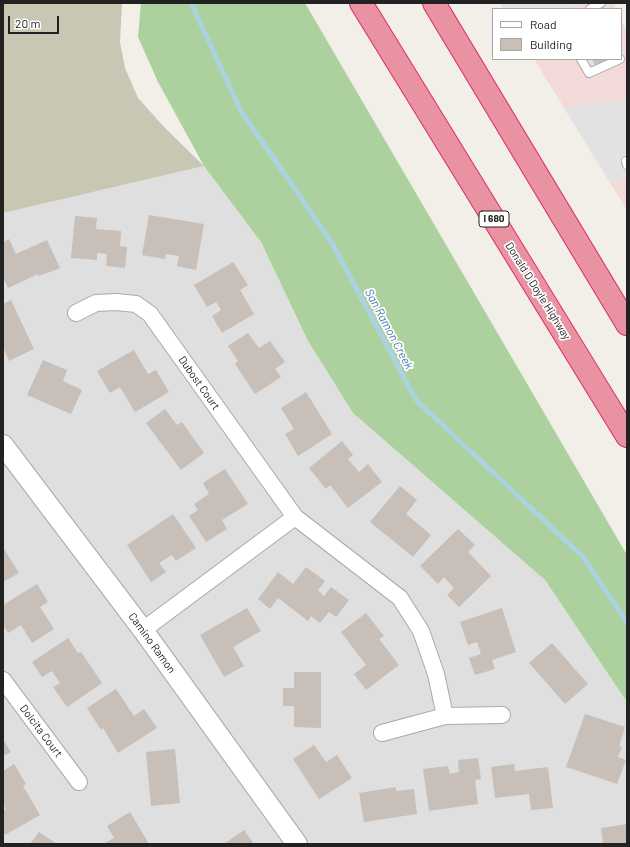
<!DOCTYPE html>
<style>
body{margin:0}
#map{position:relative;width:630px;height:847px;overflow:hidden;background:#f2efe9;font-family:Barlow,sans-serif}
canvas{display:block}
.frame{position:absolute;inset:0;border:4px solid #222;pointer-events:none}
.legend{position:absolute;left:492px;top:8px;width:130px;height:52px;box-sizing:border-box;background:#fff;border:1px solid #a7a7a7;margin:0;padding:5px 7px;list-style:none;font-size:12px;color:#222}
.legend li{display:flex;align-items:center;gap:8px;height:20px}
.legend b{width:20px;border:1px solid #a7a7a7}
.scale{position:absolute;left:8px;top:16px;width:51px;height:18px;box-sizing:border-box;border:2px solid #222;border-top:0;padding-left:5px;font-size:12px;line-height:14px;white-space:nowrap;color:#222;-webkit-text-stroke:3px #fff;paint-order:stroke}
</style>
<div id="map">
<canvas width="630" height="847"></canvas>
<div class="frame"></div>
<ul class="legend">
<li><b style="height:5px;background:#fff"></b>Road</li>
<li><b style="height:11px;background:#c7bfb8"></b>Building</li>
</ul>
<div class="scale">20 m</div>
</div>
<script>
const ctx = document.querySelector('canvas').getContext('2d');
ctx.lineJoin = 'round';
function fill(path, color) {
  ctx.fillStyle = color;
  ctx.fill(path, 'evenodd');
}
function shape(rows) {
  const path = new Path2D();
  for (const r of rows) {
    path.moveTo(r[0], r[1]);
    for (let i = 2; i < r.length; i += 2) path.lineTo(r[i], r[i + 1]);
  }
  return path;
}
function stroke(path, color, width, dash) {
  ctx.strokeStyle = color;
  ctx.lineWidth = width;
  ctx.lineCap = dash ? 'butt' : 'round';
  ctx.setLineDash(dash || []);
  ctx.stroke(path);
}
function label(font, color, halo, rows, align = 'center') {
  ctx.font = font + ' Barlow,sans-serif';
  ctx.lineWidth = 3.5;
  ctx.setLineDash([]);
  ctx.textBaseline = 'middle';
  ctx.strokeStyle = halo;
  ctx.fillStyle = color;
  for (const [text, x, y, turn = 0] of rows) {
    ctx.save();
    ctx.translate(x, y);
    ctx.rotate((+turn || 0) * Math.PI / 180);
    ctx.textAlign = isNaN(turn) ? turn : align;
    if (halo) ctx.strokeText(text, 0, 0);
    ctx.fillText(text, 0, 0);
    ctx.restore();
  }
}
fill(shape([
 [204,166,261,242,308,341,353,413,545,580,627,702,627,844,3,844,3,213]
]), '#e0dfdf');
fill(shape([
 [500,3,613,3,616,9,504,9],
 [621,20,627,32,627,210,534,59,621,59]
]), '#f2dad9');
fill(shape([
 [3,3,122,3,120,42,125,68,138,98,165,128,204,166,3,213]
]), '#c7c7b4');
fill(shape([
 [141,3,305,3,627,555,627,702,545,580,353,413,308,341,261,242,204,166,158,82,138,37]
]), '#add19e');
fill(shape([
 [500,3,582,3,570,9,504,9],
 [627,99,627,176,611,184,564,108]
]), '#e2e2e2');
stroke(shape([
 [191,3,241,111,332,243,416,400,583,557,627,622]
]), '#aad3df', 5);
fill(shape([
 [592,59,611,59,596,67],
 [149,215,204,224,196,270,177,266,179,256,166,254,165,259,142,255],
 [75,216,97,218,96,229,121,231,120,246,127,247,125,268,106,266,107,254,97,253,97,260,71,258],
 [9,239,16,254,47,240,60,268,39,276,38,274,8,288,3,277,3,242],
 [233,262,248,285,240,290,254,314,222,333,212,316,221,310,216,302,207,307,194,285],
 [11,300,34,349,9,361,3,347,3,304],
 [248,333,259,348,270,341,285,362,275,369,281,377,255,394,235,364,238,361,228,346],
 [134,350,148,374,156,370,169,392,135,412,120,387,110,393,97,371],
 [43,360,67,370,63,381,82,390,71,414,27,395],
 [306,392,332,434,298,456,285,434,294,429,281,408],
 [165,409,177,425,182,422,204,453,181,470,146,423],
 [342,441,353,455,348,459,359,472,368,464,382,482,348,508,330,485,326,489,309,468],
 [225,469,248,504,222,520,227,529,206,542,189,516,198,510,194,504,209,494,203,483],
 [400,486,417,500,406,514,431,535,413,557,370,522],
 [173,514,196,548,176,561,172,555,159,563,166,572,151,582,127,545],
 [458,529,475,545,468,552,491,576,459,607,447,595,454,588,444,577,438,584,420,566],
 [3,547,19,573,3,582],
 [306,567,325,581,318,590,324,596,331,587,349,600,336,617,329,612,320,623,311,616,308,621,278,598,270,609,258,599,278,572,293,584],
 [37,584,48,602,40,607,54,629,32,643,21,625,8,633,3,625,3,605],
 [247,608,261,631,233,647,244,666,224,677,200,635],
 [502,608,516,652,492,660,495,669,475,675,469,658,481,654,477,642,468,645,460,622],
 [366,613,384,636,379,639,399,665,366,690,354,674,366,665,341,632],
 [68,638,78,653,81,652,102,683,67,707,53,687,60,683,52,671,42,677,32,662],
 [552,643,588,684,565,704,529,663],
 [294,672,321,672,321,728,294,727,294,706,283,706,283,688,294,688],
 [116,689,134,716,144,709,157,728,118,753,103,728,101,730,87,708],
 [585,714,625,727,619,746,622,747,618,757,626,760,617,784,566,767],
 [3,739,11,752,3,756],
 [314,745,326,762,337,755,352,778,319,799,293,759],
 [175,749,180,803,151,806,146,752],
 [478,758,481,779,475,780,478,804,429,811,423,769,448,766,450,774,459,772,458,760],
 [14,764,26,784,23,786,40,815,5,835,3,832,3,811,6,809,3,804,3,771],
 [514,764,515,771,548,767,553,808,531,810,529,794,495,798,491,767],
 [396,787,396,791,414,789,417,814,364,822,359,793],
 [130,812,149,844,103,844,114,838,107,826],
 [627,824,627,844,603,844,601,828],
 [244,830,254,844,224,844],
 [39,832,57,844,30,844]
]), '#c7bfb8');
const service = shape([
 [590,9,601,3],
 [581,59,589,73,620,59],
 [626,161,627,165]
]);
const minor = shape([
 [76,313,96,303,116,302,136,304,150,314,295,517,400,598,421,631,436,674,445,716],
 [143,630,295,517],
 [3,680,79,782],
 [382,733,445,716,502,715]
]);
const tertiary = shape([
 [3,445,143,630,297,844]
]);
const motorway = shape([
 [361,3,627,436],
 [434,3,627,324]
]);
stroke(service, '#a9a9a9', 10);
stroke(minor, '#a9a9a9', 18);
stroke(tertiary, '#a9a9a9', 22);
stroke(motorway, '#dc2a67', 24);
stroke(service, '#fff', 8);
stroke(minor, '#fff', 16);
stroke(tertiary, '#fff', 20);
stroke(motorway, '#e892a2', 22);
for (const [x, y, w] of [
 [494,219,30]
]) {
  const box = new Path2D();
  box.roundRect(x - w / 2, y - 8, w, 16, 3);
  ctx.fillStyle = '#fff';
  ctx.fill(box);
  stroke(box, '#222', 1);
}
label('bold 10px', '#222', null, [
 ["I 680",494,219]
]);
label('11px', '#222', '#fff', [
 ["Donald D Doyle Highway",538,291,58],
 ["Dubost Court",199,383,55],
 ["Camino Ramon",152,643,54],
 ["Dolcita Court",41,731,53]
]);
label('italic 12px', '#4a7aab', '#fff', [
 ["San Ramon Creek",389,329,62]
]);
</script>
